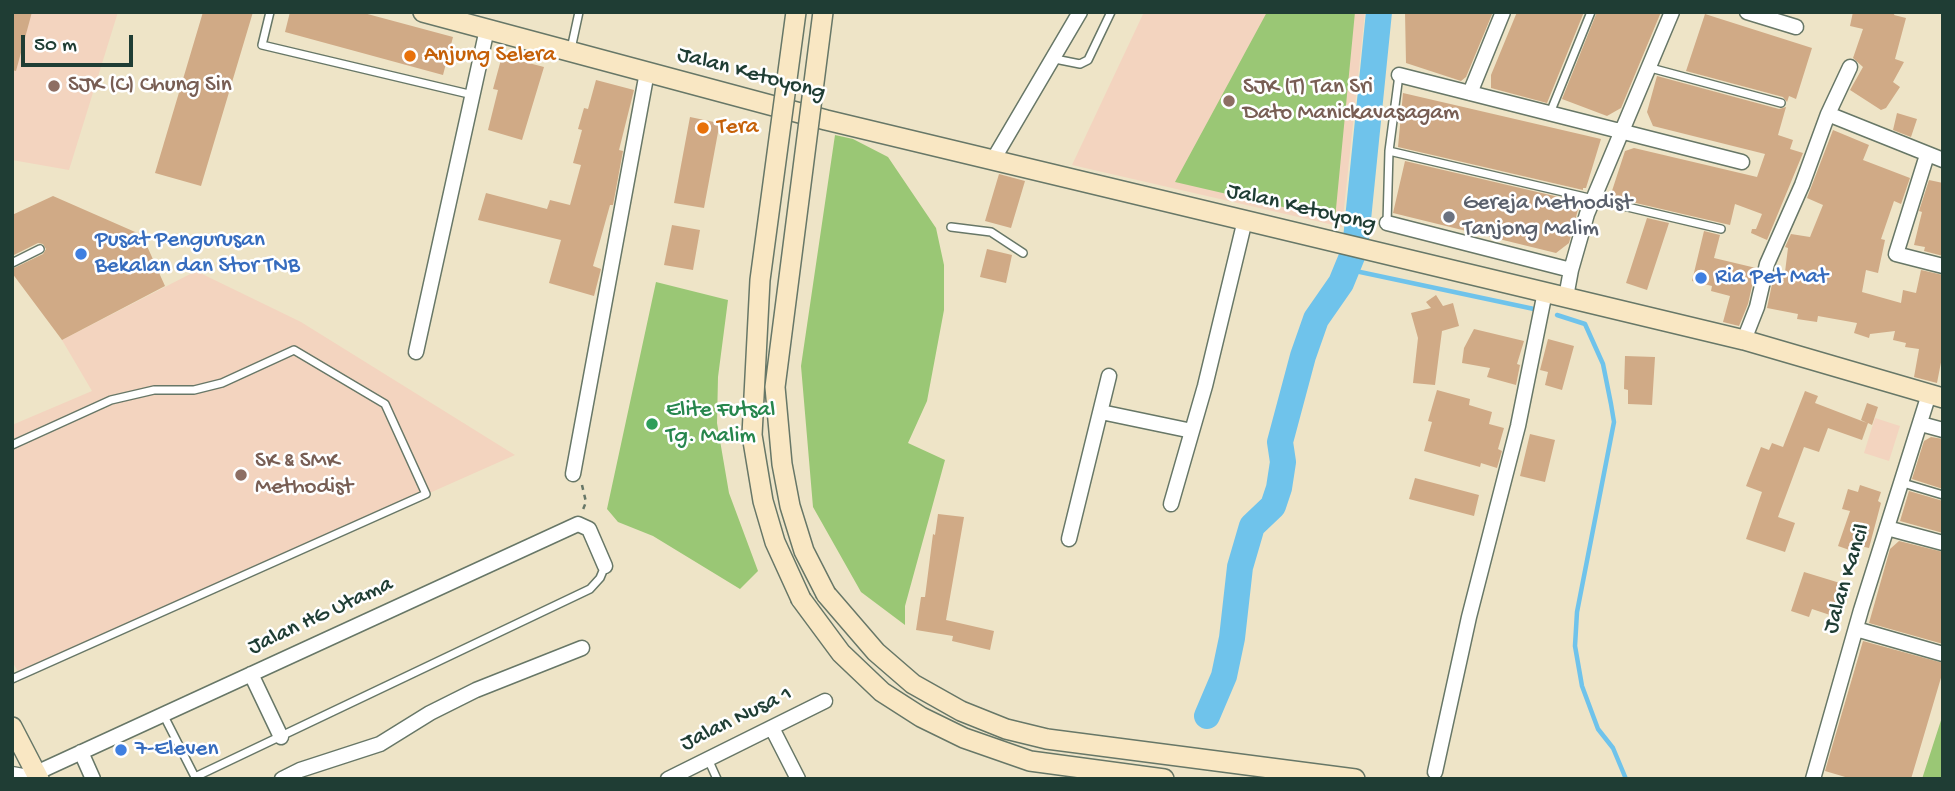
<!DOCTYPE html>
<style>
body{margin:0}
#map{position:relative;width:1955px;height:791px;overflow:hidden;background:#eee4c7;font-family:"Gochi Hand",sans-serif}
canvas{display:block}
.frame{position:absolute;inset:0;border:14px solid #1f3d34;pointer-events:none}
.scale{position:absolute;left:21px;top:35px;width:112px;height:32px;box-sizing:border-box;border:4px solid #1f3d34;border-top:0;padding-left:9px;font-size:21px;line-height:24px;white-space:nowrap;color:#1f3d34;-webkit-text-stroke:5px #fff;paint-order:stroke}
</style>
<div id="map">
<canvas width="1955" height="791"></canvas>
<div class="frame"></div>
<div class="scale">50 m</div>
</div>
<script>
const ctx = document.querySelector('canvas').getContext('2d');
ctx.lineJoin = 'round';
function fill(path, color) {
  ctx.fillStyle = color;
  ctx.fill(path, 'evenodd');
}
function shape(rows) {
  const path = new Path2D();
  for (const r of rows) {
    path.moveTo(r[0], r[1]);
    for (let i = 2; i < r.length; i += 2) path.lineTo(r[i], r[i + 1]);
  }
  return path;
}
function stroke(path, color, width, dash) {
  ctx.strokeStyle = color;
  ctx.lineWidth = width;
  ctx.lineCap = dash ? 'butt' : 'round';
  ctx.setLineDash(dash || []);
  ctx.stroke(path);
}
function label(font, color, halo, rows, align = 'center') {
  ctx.font = font + ' "Gochi Hand",sans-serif';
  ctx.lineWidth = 5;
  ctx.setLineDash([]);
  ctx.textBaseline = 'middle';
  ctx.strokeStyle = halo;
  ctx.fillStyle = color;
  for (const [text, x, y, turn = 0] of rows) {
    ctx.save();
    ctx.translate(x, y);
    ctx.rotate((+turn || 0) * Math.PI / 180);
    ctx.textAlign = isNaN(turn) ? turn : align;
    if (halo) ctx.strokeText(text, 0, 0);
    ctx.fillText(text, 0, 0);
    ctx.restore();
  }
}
fill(shape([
 [12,12,118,12,69,170,12,160],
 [1144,12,1365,12,1342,227,1072,165],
 [196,271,301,322,515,455,20,675,12,661,12,425,92,391,62,340],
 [1875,418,1900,426,1889,461,1864,453]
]), '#f3d4bf');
fill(shape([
 [1267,12,1355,12,1335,219,1175,182],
 [835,135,853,139,888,157,936,228,944,265,944,310,927,401,908,443,945,460,905,606,905,625,861,592,813,507,801,366],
 [656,282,728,300,718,377,717,423,729,493,758,571,740,589,653,536,618,522,607,509],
 [1943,714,1943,779,1922,779]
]), '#9ac775');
stroke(shape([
 [1346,269,1534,309],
 [1557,315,1585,324,1603,364,1611,404,1614,422,1577,612,1575,646,1582,686,1598,729,1613,748,1626,779]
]), '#6fc3eb', 4.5);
stroke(shape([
 [1207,716,1224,676,1232,638,1240,567,1252,526,1273,506,1279,488,1283,462,1280,442,1303,356,1316,319,1341,283,1355,249,1379,12]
]), '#6fc3eb', 26);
fill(shape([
 [12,12,32,12,16,71,12,70],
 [203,12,253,12,201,186,155,173],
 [290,12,360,12,453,37,443,75,285,32],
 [1405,12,1493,12,1466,77,1461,81,1406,63],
 [1517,12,1584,12,1547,103,1491,88,1491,75],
 [1597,12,1661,12,1621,108,1607,116,1562,99],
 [1853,12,1895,12,1894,15,1906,18,1895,59,1904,62,1893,82,1900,87,1886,108,1881,110,1850,90,1863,67,1853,58,1863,29,1850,26],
 [1705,14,1812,48,1796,99,1789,96,1787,102,1783,97,1686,71],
 [502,56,544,67,522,140,488,130,498,90,493,89],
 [1657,76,1779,109,1786,107,1778,135,1793,140,1790,149,1803,153,1767,240,1751,233,1752,229,1756,229,1762,214,1735,204,1730,225,1610,197,1625,151,1634,148,1757,177,1765,154,1653,126,1647,112],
 [596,80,634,90,619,150,623,151,613,205,610,205,593,266,601,269,594,296,549,283,561,240,478,220,486,193,547,209,550,200,570,205,581,165,573,163,582,130,578,129,584,108,588,109],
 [1403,93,1601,139,1586,188,1583,188,1583,190,1398,147],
 [1897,113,1917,119,1911,137,1893,130],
 [690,117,714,122,719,127,704,208,674,203],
 [1833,130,1869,145,1863,160,1910,178,1901,204,1894,201,1881,239,1885,240,1878,273,1866,270,1862,292,1901,303,1903,290,1916,293,1921,270,1943,275,1943,352,1937,383,1914,377,1919,349,1905,347,1906,343,1893,340,1895,331,1870,334,1869,338,1854,333,1857,323,1818,316,1817,322,1797,319,1798,314,1767,308,1775,270,1785,272,1788,248,1785,247,1791,234,1810,237,1823,205,1807,198],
 [1405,161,1580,202,1569,243,1556,253,1393,213],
 [999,174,1025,181,1011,228,985,221],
 [1929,180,1943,183,1943,256,1924,251,1925,247,1914,245,1922,212,1919,211],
 [53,196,142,235,165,286,62,340,12,273,12,269,43,254,46,249,43,244,38,243,12,256,12,215],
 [1647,218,1669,223,1647,290,1626,283],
 [672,225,700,230,693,270,664,265],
 [1704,231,1720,235,1714,258,1756,268,1748,304,1739,326,1723,322,1730,296,1711,291,1712,286,1692,281],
 [987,249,1012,255,1006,283,980,277],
 [1436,295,1443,306,1453,303,1459,326,1442,331,1435,385,1413,383,1418,338,1411,313,1431,308,1426,302],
 [1474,329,1524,341,1517,364,1520,365,1516,385,1487,377,1490,368,1462,363,1464,348],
 [1548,339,1574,346,1562,390,1545,385,1548,372,1540,370],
 [1625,356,1655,357,1652,405,1628,404,1628,390,1624,389],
 [1437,390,1470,399,1469,405,1492,412,1489,424,1504,428,1498,449,1502,451,1497,468,1481,463,1480,467,1424,451,1432,422,1428,421],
 [1805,391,1818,396,1815,403,1867,423,1861,420,1867,403,1878,407,1872,425,1868,423,1862,440,1828,428,1819,452,1804,447,1778,517,1795,523,1785,552,1746,539,1762,492,1746,486,1761,447,1769,450,1772,443,1783,447],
 [1530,434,1555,440,1545,482,1520,476],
 [1931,437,1943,439,1943,489,1912,479,1924,441],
 [1415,478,1479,495,1474,516,1409,499],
 [1860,485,1881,492,1878,501,1881,503,1869,548,1860,546,1858,553,1838,546,1850,511,1842,509,1848,489,1858,492],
 [1909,491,1943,501,1943,533,1900,521],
 [938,514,964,517,946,620,994,631,990,650,952,641,953,636,916,630,921,597,925,597,933,534,935,535],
 [1899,541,1943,552,1943,644,1869,623,1890,549],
 [1804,572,1840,583,1835,600,1840,602,1836,617,1812,609,1809,617,1791,611],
 [1863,641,1943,663,1943,671,1911,779,1852,779,1825,771]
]), '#d0aa86');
const lane = shape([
 [270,12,262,45,473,95],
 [571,49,579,12],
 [1055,59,1080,64,1088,60,1111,12],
 [1647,67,1781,103],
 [1550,113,1591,12],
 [1389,151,1721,229],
 [1387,223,1389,151,1399,75],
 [951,227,991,232,1023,253],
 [12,263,40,249],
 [12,445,111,400,154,390,194,390,222,383,294,350,385,404,426,494,12,679],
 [1903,483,1943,495],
 [163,714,195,777,590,589,600,578,605,566],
 [708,759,717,779]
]);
const street = shape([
 [1747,12,1796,27],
 [1399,75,1742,162],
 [1470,93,1503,12],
 [1828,114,1943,160],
 [1927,155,1896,254,1943,266],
 [993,160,1080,12],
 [1387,223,1571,270],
 [1566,297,1571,270,1587,214,1672,12],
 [1744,340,1757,307,1767,264,1802,185,1828,114,1850,67],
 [416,352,487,29],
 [1101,412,1192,431],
 [1921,424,1943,430],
 [573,474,647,72],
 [1171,504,1205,386,1245,220],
 [1887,528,1943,543],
 [1069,539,1109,376],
 [1856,629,1943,654],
 [251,674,281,737],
 [772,728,798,779],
 [81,752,93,779],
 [1435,772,1469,617,1518,426,1545,292],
 [36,773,578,524,589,529,605,566],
 [12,774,39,779],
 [282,779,300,770,380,744,430,713,476,690,582,648],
 [668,779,825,701],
 [1813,779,1861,610,1929,394]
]);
const secondary = shape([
 [423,12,826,120,1744,340,1943,398],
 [826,594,876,652,913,684,961,711,1006,729,1047,739,1355,779],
 [801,599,841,653,882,692,921,717,964,738,1030,761,1164,779],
 [12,727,39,779]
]);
stroke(lane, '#677767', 10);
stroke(street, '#677767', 17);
stroke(secondary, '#677767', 22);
stroke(shape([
 [582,485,586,502,582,512]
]), '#677767', 2.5, [5, 5]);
stroke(lane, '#fff', 7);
stroke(street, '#fff', 14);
stroke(secondary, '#f9e7c3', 19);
const secondaryBridge = shape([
 [796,12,760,280,752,435,763,501,775,542,801,599],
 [823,12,775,387,782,464,790,506,804,551,826,594]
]);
stroke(secondaryBridge, '#677767', 22, []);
stroke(secondaryBridge, '#f9e7c3', 19);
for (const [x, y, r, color] of [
 [410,56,7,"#e8710a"],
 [54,86,7,"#8d6e63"],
 [1229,101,7,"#8d6e63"],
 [703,128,7,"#e8710a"],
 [1449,217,7,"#6b7280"],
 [81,254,7,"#3f7fe0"],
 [1701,278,7,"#3f7fe0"],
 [652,424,7,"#2e9e5b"],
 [241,475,7,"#8d6e63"],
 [121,750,7,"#3f7fe0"]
]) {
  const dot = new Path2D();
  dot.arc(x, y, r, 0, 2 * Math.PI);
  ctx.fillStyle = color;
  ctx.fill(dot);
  stroke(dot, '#fff', 2.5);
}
label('23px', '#c56008', '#fff', [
 ["Anjung Selera",424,56],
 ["Tera",717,128]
], 'left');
label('23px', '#1f3d34', '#fff', [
 ["Jalan Ketoyong",751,75,15],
 ["Jalan Ketoyong",1301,209,13],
 ["Jalan Kancil",1848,579,-73],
 ["Jalan HG Utama",321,617,-25],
 ["Jalan Nusa 1",737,720,-26]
]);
label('23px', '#785e54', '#fff', [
 ["SJK (C) Chung Sin",68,86],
 ["SJK (T) Tan Sri",1243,88],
 ["Dato Manickavasagam",1243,114],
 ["SK & SMK",255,462],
 ["Methodist",255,488]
], 'left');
label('23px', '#5b616d', '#fff', [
 ["Gereja Methodist",1463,204],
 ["Tanjong Malim",1463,230]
], 'left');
label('23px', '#366cbe', '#fff', [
 ["Pusat Pengurusan",95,241],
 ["Bekalan dan Stor TNB",95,267],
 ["Ria Pet Mat",1715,278],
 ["7-Eleven",135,750]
], 'left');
label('23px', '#27864d', '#fff', [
 ["Elite Futsal",666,411],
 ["Tg. Malim",666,437]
], 'left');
</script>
